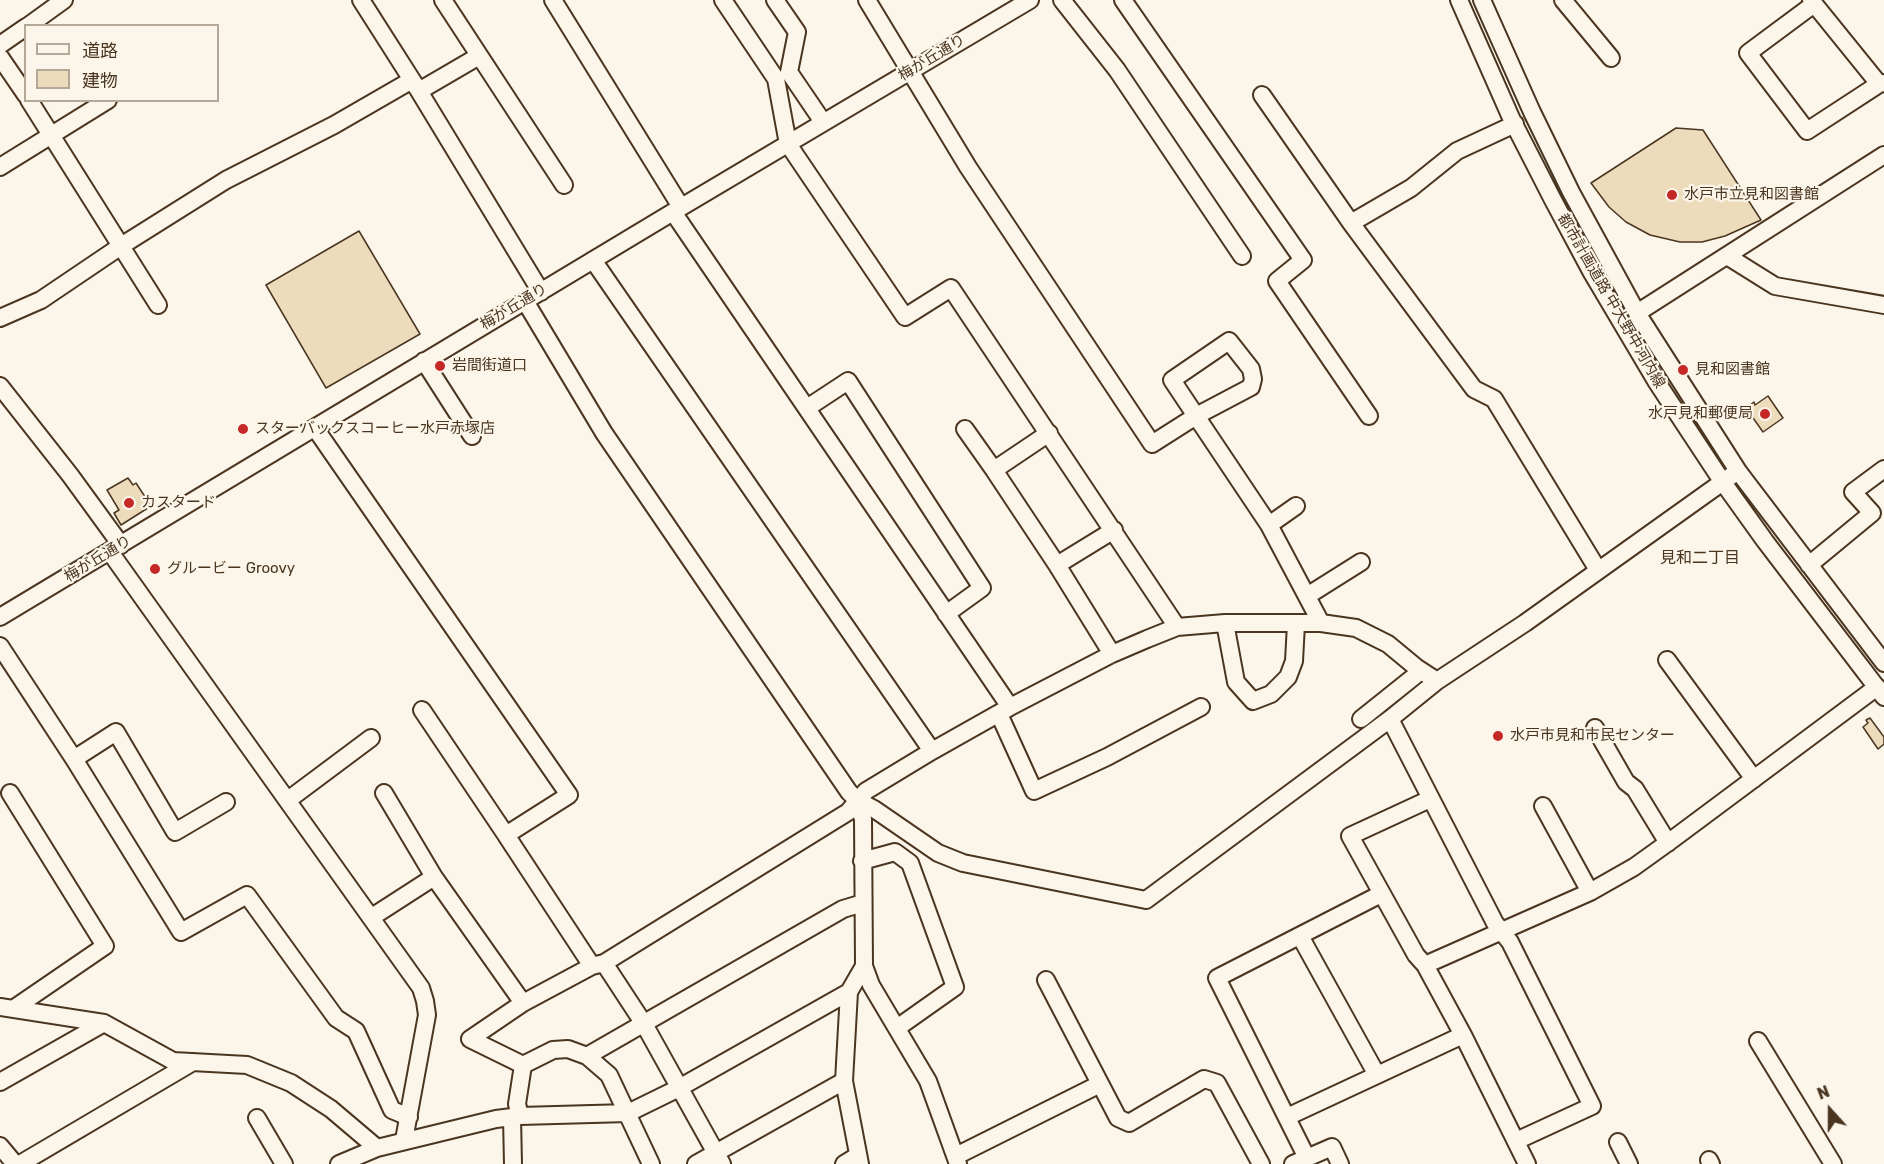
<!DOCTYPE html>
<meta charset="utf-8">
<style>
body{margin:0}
#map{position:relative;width:1884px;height:1164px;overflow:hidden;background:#fbf6e9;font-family:Rubik,"Noto Sans JP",sans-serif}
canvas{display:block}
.legend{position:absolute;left:24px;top:24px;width:195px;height:78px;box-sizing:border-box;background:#fbf6e9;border:2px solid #b4a999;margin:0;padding:8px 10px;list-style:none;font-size:18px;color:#4a3520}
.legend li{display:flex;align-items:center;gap:12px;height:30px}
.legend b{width:30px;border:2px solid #b4a999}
.north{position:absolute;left:1800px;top:1080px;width:60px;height:60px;-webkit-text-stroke:4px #fbf6e9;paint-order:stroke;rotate:339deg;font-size:16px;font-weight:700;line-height:24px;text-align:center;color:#4a3520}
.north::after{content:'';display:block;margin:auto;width:21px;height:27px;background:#4a3520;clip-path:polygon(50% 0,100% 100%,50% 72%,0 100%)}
</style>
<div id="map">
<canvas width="1884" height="1164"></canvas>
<ul class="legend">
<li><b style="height:8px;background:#fbf6e9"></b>道路</li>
<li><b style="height:16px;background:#ecdcbc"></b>建物</li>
</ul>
<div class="north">N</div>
</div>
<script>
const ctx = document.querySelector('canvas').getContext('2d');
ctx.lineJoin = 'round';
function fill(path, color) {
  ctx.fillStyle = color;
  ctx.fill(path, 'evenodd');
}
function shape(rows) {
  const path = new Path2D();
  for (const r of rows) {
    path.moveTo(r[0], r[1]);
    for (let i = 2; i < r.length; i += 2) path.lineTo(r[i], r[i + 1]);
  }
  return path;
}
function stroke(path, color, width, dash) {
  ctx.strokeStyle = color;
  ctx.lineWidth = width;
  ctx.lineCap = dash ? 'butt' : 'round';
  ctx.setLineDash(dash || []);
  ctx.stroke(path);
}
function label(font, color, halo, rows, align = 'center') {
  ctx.font = font + ' Rubik,"Noto Sans JP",sans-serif';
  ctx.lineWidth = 4.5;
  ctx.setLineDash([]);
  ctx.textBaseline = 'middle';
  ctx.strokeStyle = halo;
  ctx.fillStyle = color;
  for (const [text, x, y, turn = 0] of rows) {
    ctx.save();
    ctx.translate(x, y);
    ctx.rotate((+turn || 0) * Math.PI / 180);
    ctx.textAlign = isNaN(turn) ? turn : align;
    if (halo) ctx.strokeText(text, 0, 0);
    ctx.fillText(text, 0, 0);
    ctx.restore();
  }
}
const building = shape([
 [1676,128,1703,130,1761,220,1725,236,1702,242,1680,242,1650,235,1626,222,1609,207,1591,183,1676,128],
 [359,231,420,334,326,388,266,285,359,231],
 [1768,396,1783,418,1763,432,1746,408,1754,402,1755,405,1768,396],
 [128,478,133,485,136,483,151,506,121,525,114,513,119,510,107,490,128,478],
 [1870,718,1884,737,1884,744,1878,749,1863,727,1868,723,1866,720,1870,718]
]);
fill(building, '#ecdcbc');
stroke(building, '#4a3520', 1.5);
const minor = shape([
 [361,0,419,91,541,292],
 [443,0,564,185],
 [553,0,681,207],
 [723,0,776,79,788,144,905,317,951,288,1177,627],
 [775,0,797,32,789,72,823,122],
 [867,0,968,167,1152,444,1196,416,1269,525,1321,623],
 [1062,0,1117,70,1242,256],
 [1123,0,1303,260,1277,281,1369,416],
 [1459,0,1512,120,1553,200,1592,273,1656,381,1722,481,1765,541,1884,697],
 [1482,0,1532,112,1571,192,1637,313,1738,471,1884,663],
 [1563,0,1611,58],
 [1811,0,1879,84],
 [1814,4,1748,53,1807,131,1879,84,1884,83],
 [28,26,64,0],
 [0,45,26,27],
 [0,57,26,95],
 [419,91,479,56],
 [1262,95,1351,223,1411,188,1457,151,1515,124],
 [29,100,158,305],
 [0,167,108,100],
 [673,212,1010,707],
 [1351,223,1474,389,1494,399,1598,570],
 [1727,256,1775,286,1884,305],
 [593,260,932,751],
 [525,301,604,433,849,792,857,800,874,809,938,853,963,863,1146,900,1390,719,1437,681,1525,623,1738,471],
 [1637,313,1884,155],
 [0,318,41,300,121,246,226,180,334,125,412,80],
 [1229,341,1251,369,1253,379,1251,387,1196,416,1172,380,1229,341],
 [424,361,472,436],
 [0,386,70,475,121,545],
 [807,408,848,381,982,588,946,614],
 [315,428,569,795,506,835,592,966],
 [965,429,994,470],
 [1049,433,994,470,1057,565,1112,654],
 [1269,525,1296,506],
 [110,552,421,988,425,1001,427,1015,404,1140],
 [1057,565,1114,530],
 [1809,565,1872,513,1853,492,1884,469],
 [1307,596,1361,562],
 [0,617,673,212,1030,0],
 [1225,623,1236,682,1253,701,1271,694,1288,677,1294,661,1296,624],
 [0,646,74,759,181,932,247,895,336,1018,356,1031,392,1110,409,1117],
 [1667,660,1754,779],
 [422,710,506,835],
 [999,714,1034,791,1107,757,1201,707],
 [1361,719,1421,671],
 [1390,719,1495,923,1510,942,1592,1106,1516,1141],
 [1595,728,1626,782,1635,789,1668,843],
 [74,759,116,732,175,832,226,802],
 [10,793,105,946,13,1009],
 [384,793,434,877],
 [1430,799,1350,836,1416,955,1425,965,1463,1035,1527,1164],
 [288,800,371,738],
 [857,800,863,819,864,966,871,985,928,1081,958,1164],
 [1543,806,1590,892],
 [862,861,895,852,910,863,955,987,897,1028],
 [372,917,434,877,523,1003],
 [1300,936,1377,1075],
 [604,963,644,1024,722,1164],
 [1425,965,1590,892,1634,867,1673,839,1877,687],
 [1046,980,1118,1118,1129,1123,1204,1079,1217,1083,1261,1164],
 [0,1007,104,1023,173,1061,247,1065,291,1083,331,1109,377,1148],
 [1758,1041,1833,1164],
 [587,1056,843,909,863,903],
 [523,1065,470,1039,523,1003,592,966,604,963,848,812,866,791,932,751,1010,707,1112,654,1147,639,1177,627,1225,623,1321,623,1356,628,1388,644,1417,668,1437,681],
 [0,1082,104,1023],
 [520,1116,517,1104,523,1065,553,1050,568,1049,587,1056,609,1075,651,1164],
 [512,1117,513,1164],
 [1287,1117,1463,1035],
 [257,1118,284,1164],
 [1618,1142,1629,1164],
 [0,1146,15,1164],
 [956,1156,1100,1084],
 [1307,1158,1217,978,1381,894],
 [1709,1160,1711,1164],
 [20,1164,193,1062],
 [339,1164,377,1148,496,1119,520,1116,628,1113,679,1088,849,992],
 [696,1164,844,1081],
 [844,1164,857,1156],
 [860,1164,844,1081,849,992,864,966],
 [1293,1164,1332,1147,1340,1164]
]);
stroke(minor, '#4a3520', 20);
stroke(minor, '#fbf6e9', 16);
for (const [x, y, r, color] of [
 [1672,195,6,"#c62828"],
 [440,366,6,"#c62828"],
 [1683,370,6,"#c62828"],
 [1765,414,6,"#c62828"],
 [243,429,6,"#c62828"],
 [129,503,6,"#c62828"],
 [155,569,6,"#c62828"],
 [1498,736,6,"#c62828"]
]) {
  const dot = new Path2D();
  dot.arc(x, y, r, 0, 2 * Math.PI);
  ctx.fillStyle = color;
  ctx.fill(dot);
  stroke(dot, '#fbf6e9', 2);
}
label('15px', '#4a3520', '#fbf6e9', [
 ["梅が丘通り",932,58,-31],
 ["都市計画道路 中大野中河内線",1611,301,60],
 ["梅が丘通り",514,307,-31],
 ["梅が丘通り",98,559,-31]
]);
label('15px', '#4a3520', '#fbf6e9', [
 ["水戸市立見和図書館",1684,195],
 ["岩間街道口",452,366],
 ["見和図書館",1695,370],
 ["水戸見和郵便局",1753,414,"right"],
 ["スターバックスコーヒー水戸赤塚店",255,429],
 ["カスタード",141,503],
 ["グルービー Groovy",167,569],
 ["水戸市見和市民センター",1510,736]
], 'left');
label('16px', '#4a3520', '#fbf6e9', [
 ["見和二丁目",1700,558]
]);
</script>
